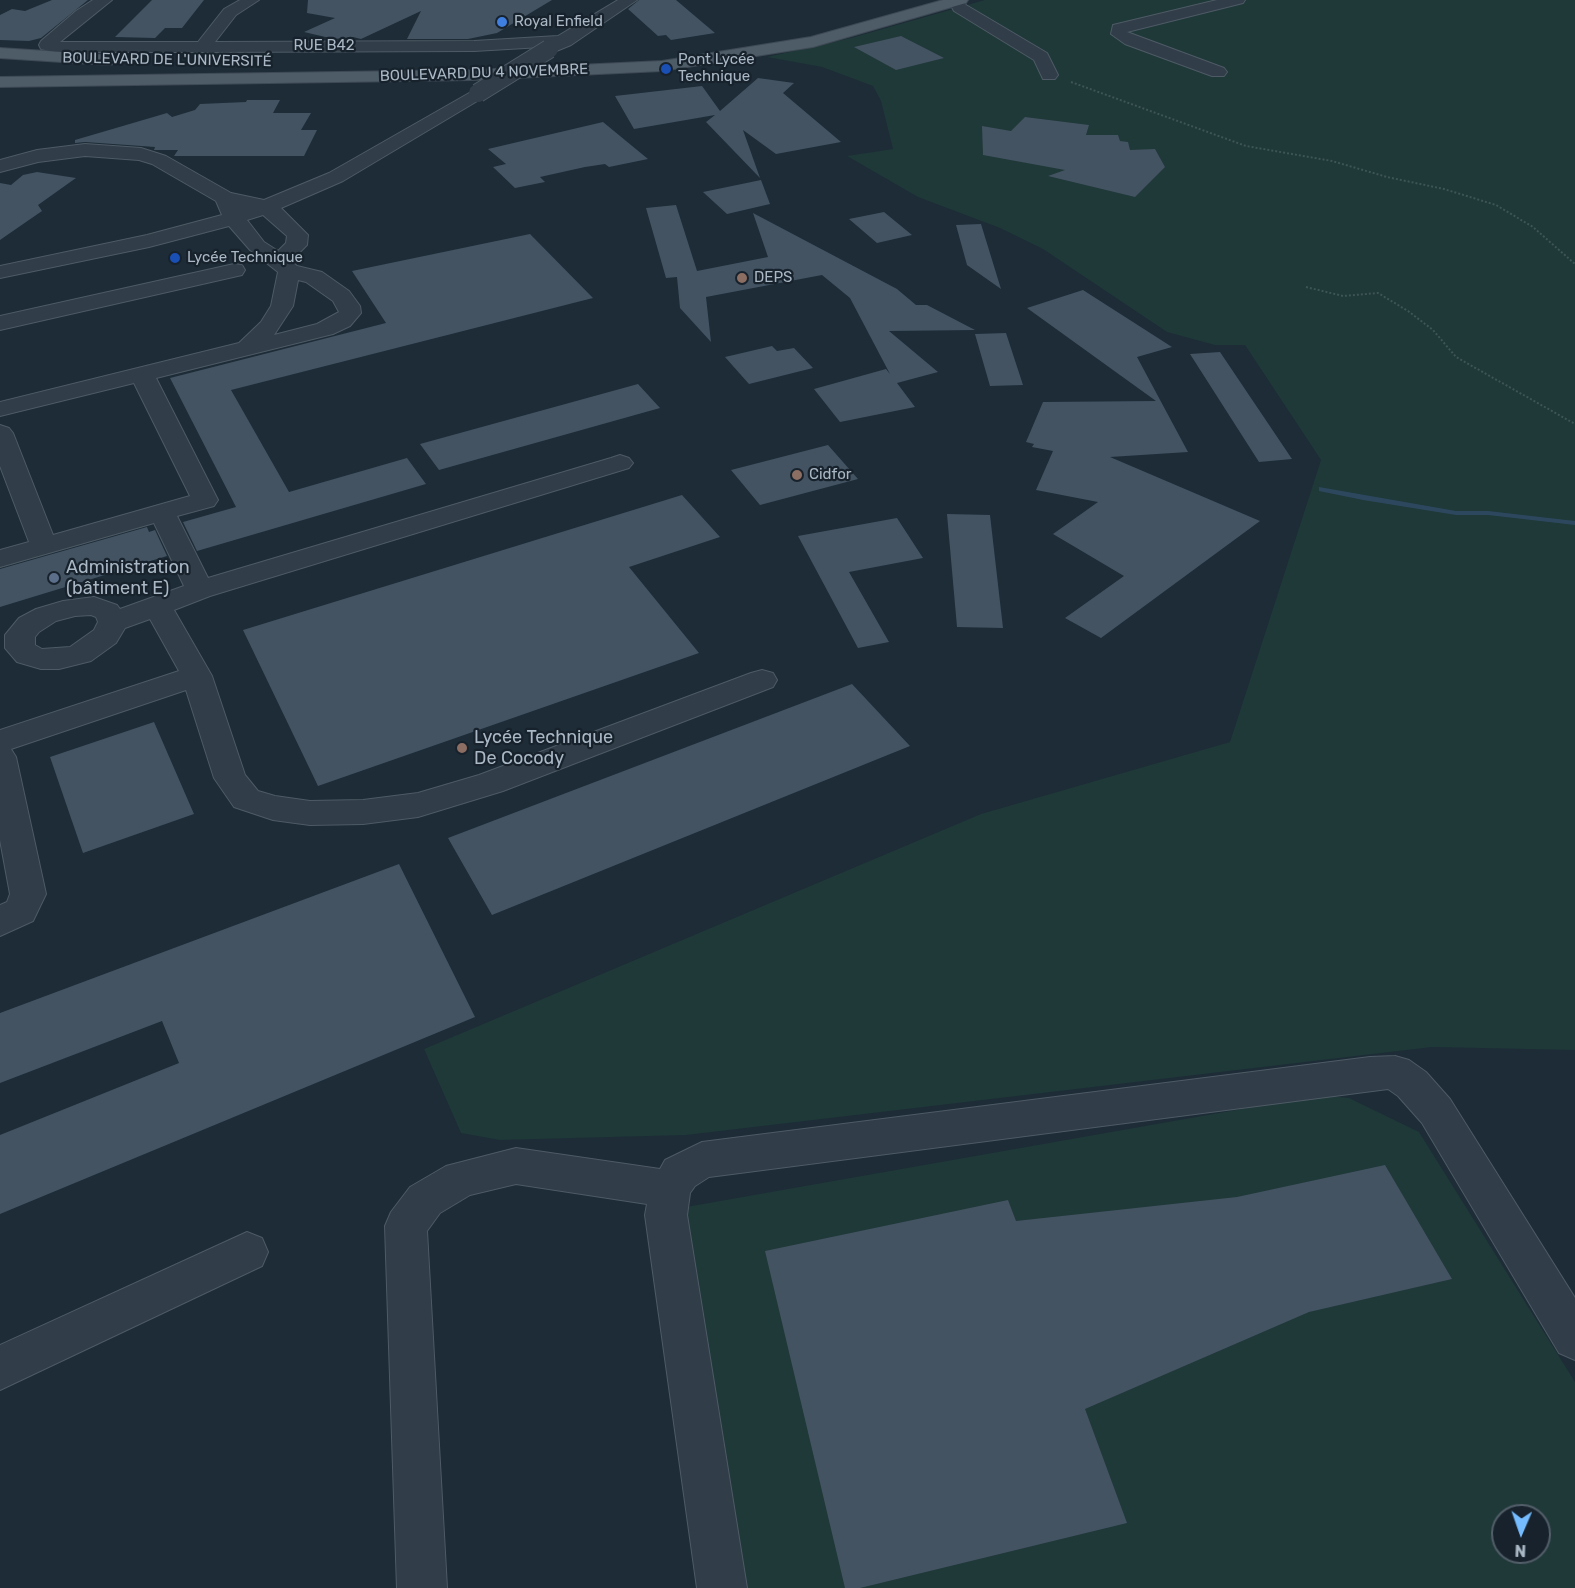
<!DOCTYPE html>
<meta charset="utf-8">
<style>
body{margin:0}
#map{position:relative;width:1575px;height:1588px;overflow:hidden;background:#1d2c37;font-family:Rubik,sans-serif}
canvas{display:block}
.north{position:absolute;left:1491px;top:1504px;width:60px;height:60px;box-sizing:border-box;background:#17222c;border:2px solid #525e69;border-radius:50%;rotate:182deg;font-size:16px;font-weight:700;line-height:24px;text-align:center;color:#aab8c5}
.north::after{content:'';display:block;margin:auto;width:21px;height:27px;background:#75bcff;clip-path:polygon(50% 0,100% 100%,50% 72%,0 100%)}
</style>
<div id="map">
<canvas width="1575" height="1588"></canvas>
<div class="north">N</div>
</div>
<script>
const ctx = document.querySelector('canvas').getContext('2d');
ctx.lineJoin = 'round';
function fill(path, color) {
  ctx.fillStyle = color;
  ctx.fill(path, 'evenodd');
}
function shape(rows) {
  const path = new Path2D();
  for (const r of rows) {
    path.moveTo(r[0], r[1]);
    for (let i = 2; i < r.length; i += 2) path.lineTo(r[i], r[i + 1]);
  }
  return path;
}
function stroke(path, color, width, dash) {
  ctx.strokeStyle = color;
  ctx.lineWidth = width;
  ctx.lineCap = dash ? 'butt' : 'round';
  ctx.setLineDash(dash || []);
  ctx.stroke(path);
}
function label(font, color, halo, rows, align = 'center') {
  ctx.font = font + ' Rubik,sans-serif';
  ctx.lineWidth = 4.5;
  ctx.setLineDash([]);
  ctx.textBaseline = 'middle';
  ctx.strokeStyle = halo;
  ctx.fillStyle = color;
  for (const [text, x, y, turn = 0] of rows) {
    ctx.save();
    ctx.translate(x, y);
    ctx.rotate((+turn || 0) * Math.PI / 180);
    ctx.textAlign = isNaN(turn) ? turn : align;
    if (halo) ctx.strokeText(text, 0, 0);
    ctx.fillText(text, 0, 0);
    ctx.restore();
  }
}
fill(shape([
 [985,0,1575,0,1575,1050,1432,1047,686,1135,500,1140,461,1133,424,1049,981,814,1230,742,1321,460,1245,345,1215,345,1167,332,1043,249,1000,228,918,197,847,156,893,149,881,101,873,86,822,67,767,57,851,38],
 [1321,1095,1349,1098,1419,1132,1575,1382,1575,1588,740,1588,669,1210],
 [1503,1516,1539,1516,1539,1552,1503,1552]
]), '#1f3838');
fill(shape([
 [1319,487,1456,511,1488,511,1575,521,1575,525,1488,515,1456,515,1363,500,1319,491,1319,487]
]), '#2d485e');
fill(shape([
 [52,0,88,0,41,38,29,41,0,40,0,15,12,9,25,11],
 [152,0,204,0,182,28,165,28,155,38,115,37],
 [308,0,552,0,497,33,468,39,407,39,421,11,361,39,353,37,334,39,304,32,335,18,307,13],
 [639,0,676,0,715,33,671,40,666,35,658,36,628,9],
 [901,36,944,58,896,70,854,47],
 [758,78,794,83,783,93,841,142,776,154,743,130,760,178,706,122,715,115,634,129,615,96,702,86,720,111],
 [247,100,280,100,273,113,311,113,301,130,317,130,304,156,174,156,178,150,154,150,155,147,85,142,75,143,75,140,167,113,172,117,195,110,200,104,246,102],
 [1025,117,1089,125,1086,135,1118,135,1120,141,1128,142,1130,150,1155,149,1165,167,1135,197,1048,176,1065,170,983,155,982,126,1011,131],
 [603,122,648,159,609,167,605,164,585,167,540,177,545,182,515,188,493,167,506,164,488,149],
 [37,172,76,178,38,205,42,211,0,240,0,183,11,185,23,175],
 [761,180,770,204,727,214,703,192],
 [676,205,697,271,768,257,753,213,897,289,916,305,927,305,975,330,889,331,938,372,897,383,915,407,840,422,814,389,886,369,890,374,850,298,822,275,706,297,711,342,680,308,677,277,666,278,646,208],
 [884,212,912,235,877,243,849,219],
 [981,224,1001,289,967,265,956,225],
 [530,234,593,298,231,390,289,492,407,458,426,484,197,551,183,522,236,507,170,378,386,323,352,271],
 [1083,290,1172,347,1137,357,1188,452,1110,457,1260,521,1101,638,1065,618,1124,576,1053,534,1098,502,1036,490,1053,451,1032,447,1034,444,1026,442,1043,402,1156,401,1027,308],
 [1006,333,1023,385,990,386,975,334],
 [772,346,777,351,794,348,813,368,749,384,725,357],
 [1220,352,1292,459,1259,462,1190,354],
 [638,384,660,408,439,470,420,444],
 [828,445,858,479,760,505,731,470],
 [682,495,720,537,629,567,699,653,318,786,243,630],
 [947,514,990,515,1003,628,957,627],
 [897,518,923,558,849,572,889,642,858,648,798,536],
 [147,527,149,532,155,530,167,556,0,607,0,569],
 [852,684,910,746,492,915,448,838],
 [154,722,194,814,83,853,50,757],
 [399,864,475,1017,0,1214,0,1135,179,1063,162,1021,0,1083,0,1013],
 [1385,1165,1452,1279,1309,1312,1085,1409,1127,1523,860,1588,845,1588,765,1251,1008,1200,1016,1221,1237,1197]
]), '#435362');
const minor = shape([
 [93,0,112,0,60,42,198,42,224,9,240,0,259,0,236,15,215,42,474,41,558,36,618,0,637,0,571,45,549,54,543,53,542,47,474,51,202,52,55,52,41,49,39,45,41,41,76,11,93,0],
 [948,0,962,0,966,5,1047,53,1058,75,1055,79,1043,79,1034,60,954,11,948,0],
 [1217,0,1245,0,1243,3,1127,32,1224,68,1227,72,1224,76,1212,76,1125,44,1111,34,1113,25,1217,0],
 [478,88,484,89,487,93,484,97,343,181,281,208,308,235,307,245,291,261,297,266,322,272,349,291,360,306,361,313,350,326,333,334,156,378,218,500,214,506,177,516,208,578,611,458,620,455,629,458,633,463,629,468,210,596,174,610,212,676,245,775,258,791,275,796,310,801,363,800,418,793,479,775,751,673,762,670,773,673,777,680,773,687,503,791,418,817,363,824,310,825,273,820,234,807,214,778,186,690,11,749,16,757,46,894,33,921,0,936,0,905,7,902,10,894,0,840,0,730,179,671,150,619,125,628,116,643,91,661,59,669,41,669,17,662,5,648,5,635,19,618,36,609,63,601,94,597,117,605,120,609,184,586,154,523,0,567,0,550,29,542,0,466,0,425,9,428,13,433,53,535,190,496,134,383,0,416,0,402,239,343,261,322,271,306,278,272,250,250,229,226,149,247,0,278,0,266,147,235,222,215,216,201,152,164,139,160,85,156,38,162,0,172,0,160,37,150,85,144,141,148,166,156,231,193,264,200,329,173,478,88],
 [263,215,287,236,286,243,278,251,264,242,247,220,263,215],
 [298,280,306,282,333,301,339,312,317,324,274,335,293,306,298,280],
 [91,615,96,617,98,622,94,630,70,647,42,649,35,645,35,637,39,632,56,621,75,616,91,615],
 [234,264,242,265,245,270,242,275,0,330,0,316,234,264],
 [1395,1056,1409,1060,1426,1072,1450,1099,1575,1298,1575,1360,1559,1353,1422,1123,1398,1096,1388,1089,709,1177,695,1186,690,1193,687,1215,747,1588,697,1588,645,1215,647,1204,516,1184,470,1195,440,1213,427,1231,447,1588,397,1588,385,1226,391,1212,410,1187,446,1166,516,1148,660,1169,665,1160,702,1142,1370,1057,1395,1056],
 [247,1232,262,1238,268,1252,262,1266,0,1390,0,1345,247,1232]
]);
const major = shape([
 [943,0,968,0,966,3,813,47,662,71,473,80,0,87,0,77,473,70,662,61,811,37,943,0],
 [0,48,108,55,114,56,117,60,114,64,108,65,0,58,0,48]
]);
stroke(minor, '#4e5b66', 2);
stroke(major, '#3d4954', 2);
stroke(shape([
 [1071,82,1246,146,1332,161,1387,177,1444,189,1496,205,1533,227,1575,264],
 [1306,287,1343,296,1378,293,1408,311,1433,330,1456,357,1575,424]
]), '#3d5554', 2, [2, 2]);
fill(minor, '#313d48');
fill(major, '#4e5c68');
const minorBridge = shape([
 [478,93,549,49]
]);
stroke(minorBridge, '#4e5b66', 20, []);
stroke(minorBridge, '#313d48', 18);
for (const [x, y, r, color] of [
 [502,22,6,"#3f7fe0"],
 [666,69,6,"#1a4fb4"],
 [175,258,6,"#1a4fb4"],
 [742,278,6,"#8d6e63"],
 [797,475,6,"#8d6e63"],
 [54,578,6,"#5c6f8a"],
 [462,748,6,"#8d6e63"]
]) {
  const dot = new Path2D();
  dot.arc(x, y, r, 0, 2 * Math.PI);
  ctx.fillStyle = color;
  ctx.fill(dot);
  stroke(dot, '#17222c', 2);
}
label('15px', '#aab8c5', '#17222c', [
 ["Royal Enfield",514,22],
 ["Pont Lycée",678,60],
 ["Technique",678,77],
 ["Lycée Technique",187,258],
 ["DEPS",754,278],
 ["Cidfor",809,475]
], 'left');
label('15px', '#aab8c5', '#17222c', [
 ["RUE B42",324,46],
 ["BOULEVARD DE L'UNIVERSITÉ",167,60,1],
 ["BOULEVARD DU 4 NOVEMBRE",484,73,-2]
]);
label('18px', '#aab8c5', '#17222c', [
 ["Administration",66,568],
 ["(bâtiment E)",66,589],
 ["Lycée Technique",474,738],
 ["De Cocody",474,759]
], 'left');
</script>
